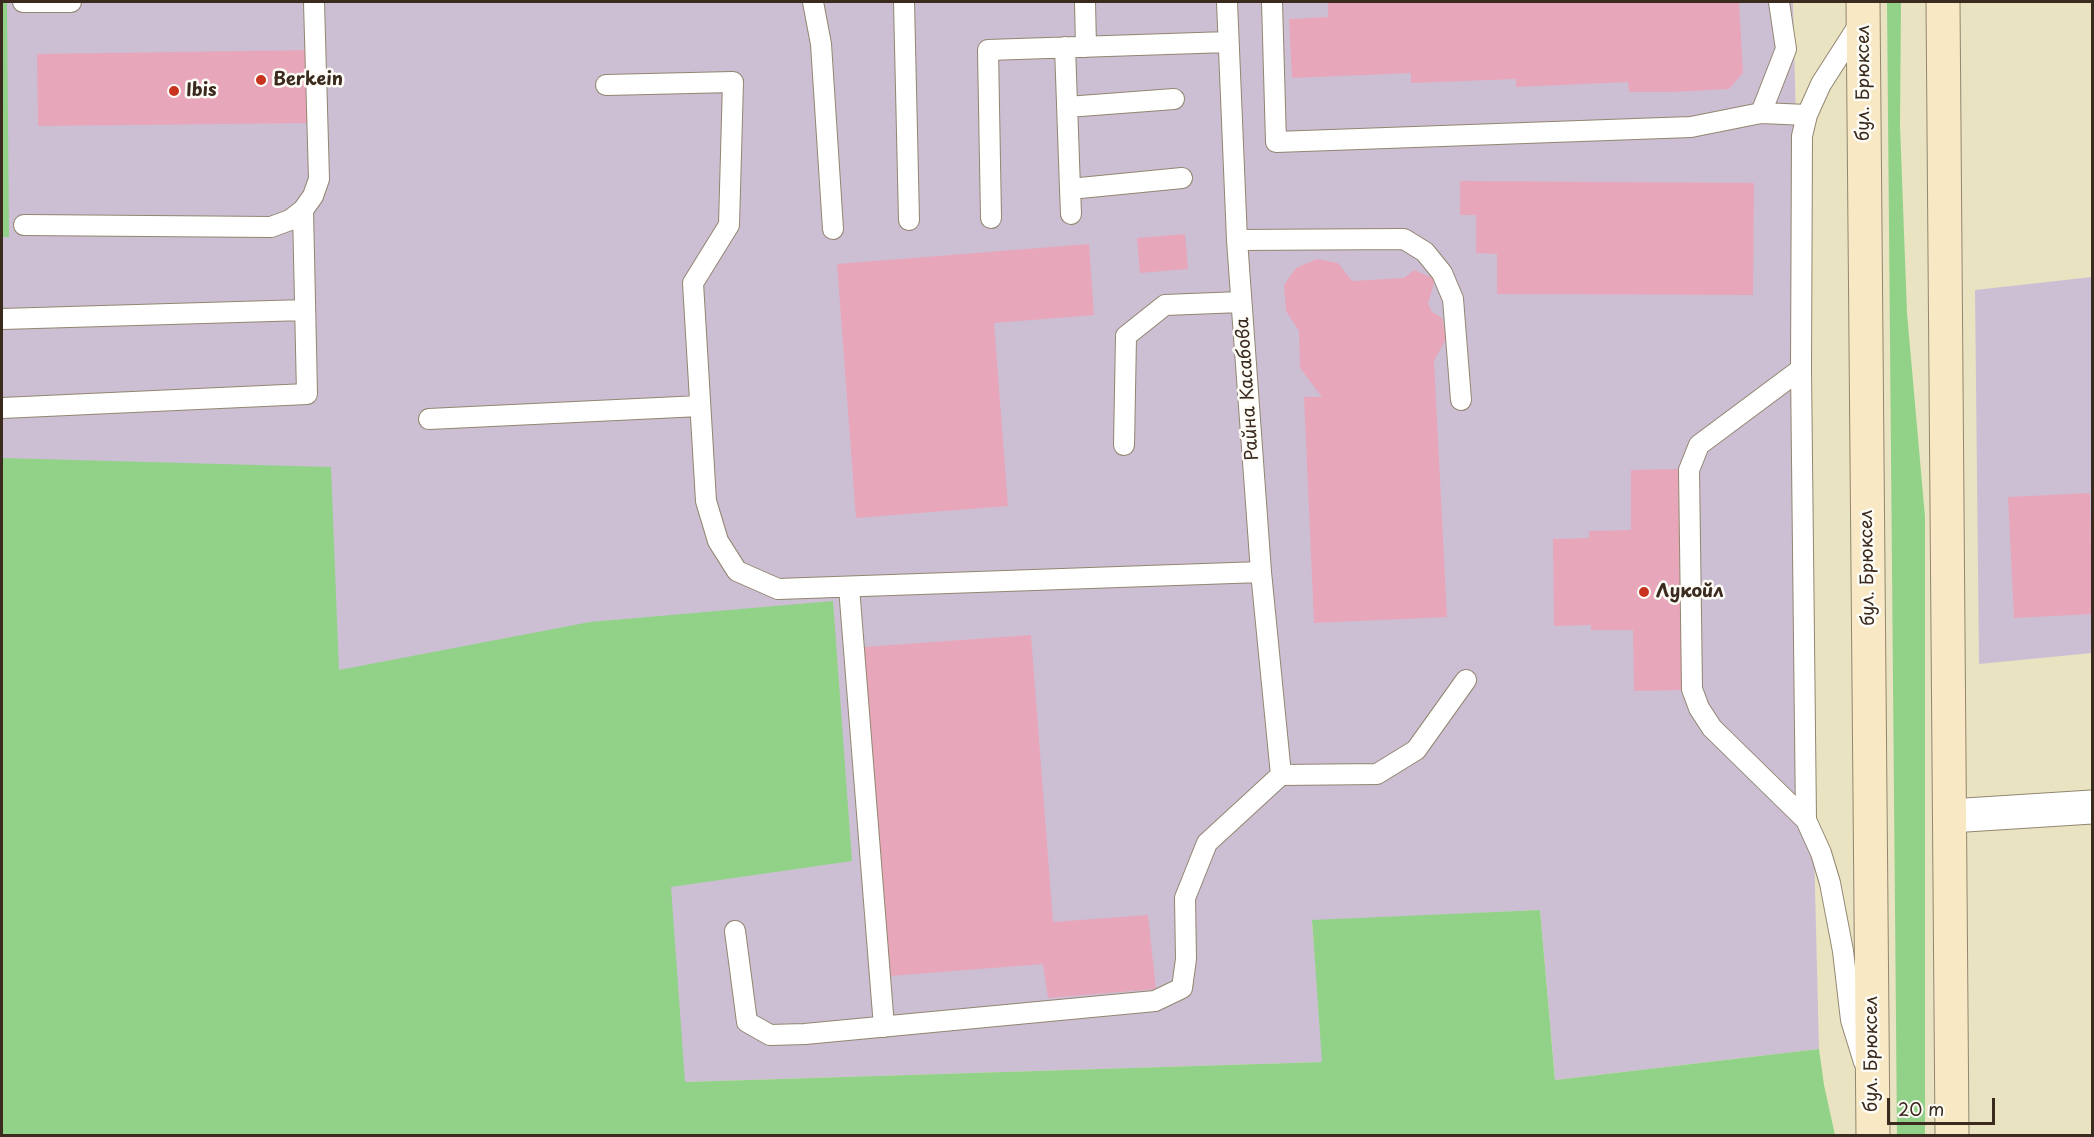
<!DOCTYPE html>
<meta charset="utf-8">
<style>
body{margin:0}
#map{position:relative;width:2094px;height:1137px;overflow:hidden;background:#eae3c2;font-family:"Playpen Sans",sans-serif}
canvas{display:block}
.frame{position:absolute;inset:0;border:3px solid #3b2a1e;pointer-events:none}
.scale{position:absolute;left:1887px;top:1098px;width:108px;height:27px;box-sizing:border-box;border:3px solid #3b2a1e;border-top:0;padding-left:8px;font-size:18px;line-height:21px;white-space:nowrap;color:#3b2a1e;-webkit-text-stroke:4px #fdfcf7;paint-order:stroke}
</style>
<div id="map">
<canvas width="2094" height="1137"></canvas>
<div class="frame"></div>
<div class="scale">20 m</div>
</div>
<script>
const ctx = document.querySelector('canvas').getContext('2d');
ctx.lineJoin = 'round';
function fill(path, color) {
  ctx.fillStyle = color;
  ctx.fill(path, 'evenodd');
}
function shape(rows) {
  const path = new Path2D();
  for (const r of rows) {
    path.moveTo(r[0], r[1]);
    for (let i = 2; i < r.length; i += 2) path.lineTo(r[i], r[i + 1]);
  }
  return path;
}
function stroke(path, color, width, dash) {
  ctx.strokeStyle = color;
  ctx.lineWidth = width;
  ctx.lineCap = dash ? 'butt' : 'round';
  ctx.setLineDash(dash || []);
  ctx.stroke(path);
}
function label(font, color, halo, rows, align = 'center') {
  ctx.font = font + ' "Playpen Sans",sans-serif';
  ctx.lineWidth = 5;
  ctx.setLineDash([]);
  ctx.textBaseline = 'middle';
  ctx.strokeStyle = halo;
  ctx.fillStyle = color;
  for (const [text, x, y, turn = 0] of rows) {
    ctx.save();
    ctx.translate(x, y);
    ctx.rotate((+turn || 0) * Math.PI / 180);
    ctx.textAlign = isNaN(turn) ? turn : align;
    if (halo) ctx.strokeText(text, 0, 0);
    ctx.fillText(text, 0, 0);
    ctx.restore();
  }
}
fill(shape([
 [2,2,1793,2,1819,1049,1555,1080,1540,910,1312,921,1323,1062,685,1082,2,1136],
 [2092,277,2092,653,1979,664,1975,290]
]), '#ccbfd4');
fill(shape([
 [2,2,7,2,9,237,2,237],
 [1887,2,1901,2,1900,125,1907,313,1925,517,1925,1136,1897,1135],
 [2,458,331,467,339,670,590,622,833,601,852,861,671,887,685,1082,1322,1062,1312,920,1540,910,1555,1080,1819,1049,1824,1085,1835,1135,2,1135]
]), '#92d288');
fill(shape([
 [1328,2,1739,2,1743,73,1729,89,1672,92,1629,92,1628,82,1516,87,1516,79,1411,83,1411,73,1292,78,1289,19,1328,17],
 [314,50,315,123,38,126,37,54],
 [1460,181,1754,183,1753,295,1497,294,1497,254,1476,253,1476,215,1460,215],
 [1185,234,1188,269,1140,273,1137,238],
 [1089,244,1094,315,994,323,1008,506,856,518,837,264],
 [1317,259,1338,263,1352,281,1404,278,1414,270,1435,279,1428,304,1432,312,1442,318,1446,339,1434,361,1447,617,1314,623,1304,397,1322,397,1300,368,1299,331,1286,311,1284,285,1296,268],
 [1678,469,1682,690,1634,691,1633,630,1591,630,1591,625,1554,626,1553,539,1589,538,1589,531,1631,530,1631,470],
 [2090,493,2092,614,2014,618,2008,497],
 [1031,635,1053,922,1148,915,1156,989,1048,998,1043,964,890,976,864,647]
]), '#e8a6ba');
const service = shape([
 [23,2,71,2],
 [813,2,821,44,833,229],
 [904,2,909,220],
 [1085,2,1086,47],
 [1227,2,1237,240,1261,572,1281,775],
 [1272,2,1276,142,1691,127,1761,113,1807,115],
 [1862,20,1821,84,1807,115,1802,136,1801,369,1806,820,1821,853,1830,883,1843,951,1851,1020,1864,1062],
 [1065,47,1070,189,1182,178],
 [606,85,733,82,729,225,693,283,706,501,718,541,737,571,778,589,1261,572],
 [1067,107,1174,99],
 [1761,113,1786,49,1779,2],
 [1070,189,1071,214],
 [991,218,988,50,1228,42],
 [24,225,271,227,290,220,303,210,313,196,319,179,314,2],
 [1237,240,1404,239,1425,252,1442,273,1453,299,1461,400],
 [2,319,305,310],
 [1801,369,1699,445,1689,470,1692,689,1699,708,1712,728,1806,820],
 [2,408,307,394,303,210],
 [429,419,700,406],
 [1124,445,1126,336,1165,305,1241,302],
 [849,587,884,1027],
 [735,931,747,1022,770,1035,805,1034,1155,1001,1182,988,1186,959,1185,898,1207,843,1281,775,1377,774,1416,750,1466,680]
]);
const minor = shape([
 [1950,816,2092,807]
]);
const secondary = shape([
 [1863,2,1873,1136],
 [1943,2,1952,1136]
]);
stroke(service, '#928670', 22);
stroke(minor, '#928670', 35);
stroke(secondary, '#928670', 35);
stroke(service, '#fff', 20);
stroke(minor, '#fff', 33);
stroke(secondary, '#f8e8c3', 33);
for (const [x, y, r, color] of [
 [261,80,6,"#c8321e"],
 [174,91,6,"#c8321e"],
 [1644,592,6,"#c8321e"]
]) {
  const dot = new Path2D();
  dot.arc(x, y, r, 0, 2 * Math.PI);
  ctx.fillStyle = color;
  ctx.fill(dot);
  stroke(dot, '#fdfcf7', 2);
}
label('bold 18px', '#3b2a1e', '#fdfcf7', [
 ["Berkein",273,80],
 ["Ibis",186,91],
 ["Лукойл",1656,592]
], 'left');
label('18px', '#3b2a1e', '#fdfcf7', [
 ["бул. Брюксел",1864,83,-90],
 ["Райна Касабова",1248,389,-94],
 ["бул. Брюксел",1868,568,-91],
 ["бул. Брюксел",1872,1054,-90]
]);
</script>
